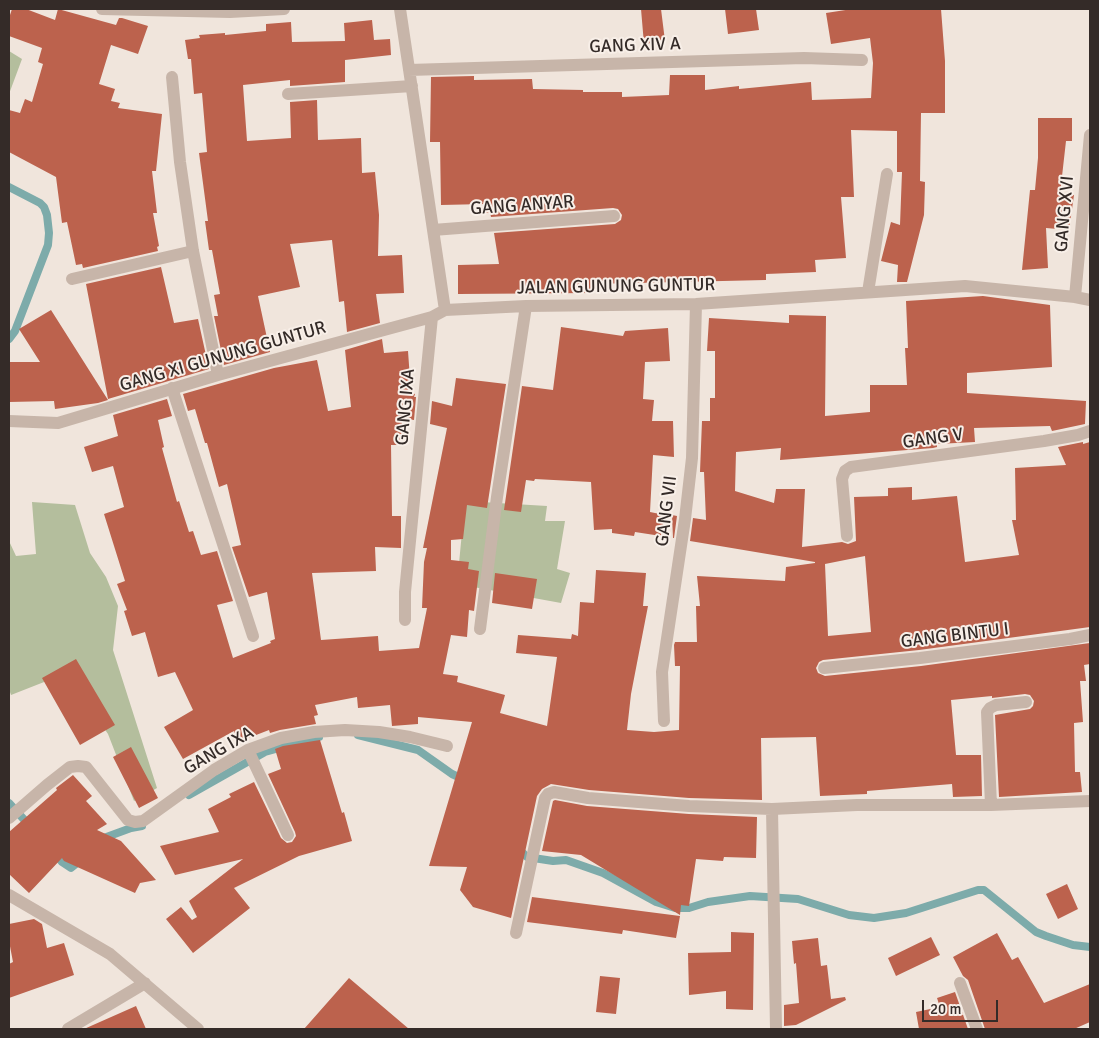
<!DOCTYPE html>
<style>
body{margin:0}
#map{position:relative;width:1099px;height:1038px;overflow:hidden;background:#f0e5dc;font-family:Signika,sans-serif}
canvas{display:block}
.frame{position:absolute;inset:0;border:10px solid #342b28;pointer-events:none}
.scale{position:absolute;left:922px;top:1000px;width:76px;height:22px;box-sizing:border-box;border:2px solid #342b28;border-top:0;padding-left:6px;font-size:15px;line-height:18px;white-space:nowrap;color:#342b28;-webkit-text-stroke:4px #f8efe8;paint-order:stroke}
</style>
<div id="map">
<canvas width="1099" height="1038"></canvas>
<div class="frame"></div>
<div class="scale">20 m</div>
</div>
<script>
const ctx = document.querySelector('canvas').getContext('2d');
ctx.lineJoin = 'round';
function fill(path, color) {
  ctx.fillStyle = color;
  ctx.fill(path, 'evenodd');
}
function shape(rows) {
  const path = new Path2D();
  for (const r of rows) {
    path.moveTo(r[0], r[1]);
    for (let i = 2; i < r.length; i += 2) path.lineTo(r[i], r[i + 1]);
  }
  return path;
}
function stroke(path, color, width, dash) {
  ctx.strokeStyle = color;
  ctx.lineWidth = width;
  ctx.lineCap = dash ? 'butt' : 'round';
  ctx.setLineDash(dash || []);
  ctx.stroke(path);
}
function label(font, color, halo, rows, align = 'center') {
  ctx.font = font + ' Signika,sans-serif';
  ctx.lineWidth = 4;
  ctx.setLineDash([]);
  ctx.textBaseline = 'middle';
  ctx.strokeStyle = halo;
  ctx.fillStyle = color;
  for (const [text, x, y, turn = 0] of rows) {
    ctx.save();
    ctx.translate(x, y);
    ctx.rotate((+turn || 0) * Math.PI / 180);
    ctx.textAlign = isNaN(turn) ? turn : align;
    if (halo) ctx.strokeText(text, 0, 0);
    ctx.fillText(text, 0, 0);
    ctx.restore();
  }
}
fill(shape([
 [9,51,22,59,9,94],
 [465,501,547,506,545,521,565,521,557,569,570,573,561,603,457,584],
 [32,502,75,505,90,553,106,577,118,606,113,650,157,788,134,801,108,734,67,673,11,695,9,689,9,541,16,556,36,554]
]), '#b4be9d');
stroke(shape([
 [9,187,40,203,44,207,47,215,49,233,48,245,15,331,9,339],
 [358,735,418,750,452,774,465,780],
 [189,795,265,752,319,737],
 [9,803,29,825],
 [101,839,131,828,142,826],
 [518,848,527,857,553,861,566,860,603,873,656,902,675,908,689,908,708,902,750,896,798,899,849,915,874,918,906,913,978,890,984,890,1036,932,1046,936,1073,945,1090,947],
 [54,852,62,862,71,868,81,860]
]), '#7dabaa', 8);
fill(shape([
 [12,9,26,9,55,20,58,9,116,25,119,18,122,18,148,26,138,54,111,45,99,84,115,89,111,101,120,103,118,108,162,114,156,171,152,171,157,213,153,213,159,246,157,247,158,251,83,268,82,264,76,265,67,222,62,223,56,177,9,152,9,110,20,113,25,99,32,102,43,64,38,62,42,48,9,36,9,18],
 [641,9,661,9,665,41,644,44],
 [725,9,756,9,759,30,728,34],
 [852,9,941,9,945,61,945,113,921,113,920,181,925,182,924,215,907,282,897,282,898,265,881,261,891,222,900,225,902,172,897,172,897,131,851,130,854,197,841,197,846,258,815,260,816,272,766,274,766,280,592,284,592,293,458,294,458,265,499,264,494,233,615,224,621,220,622,215,618,209,613,208,491,217,490,212,486,213,485,204,441,205,440,142,430,142,431,77,474,76,474,80,532,79,533,89,583,90,583,92,622,92,622,97,669,95,670,75,705,75,705,90,739,86,739,89,811,82,812,100,871,98,873,63,870,38,831,44,826,13],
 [372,20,374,40,390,39,391,55,345,60,345,82,290,86,290,80,243,85,247,141,291,138,290,102,317,100,318,140,361,138,362,173,375,172,379,215,378,256,402,255,404,293,376,294,380,323,347,332,344,301,339,302,332,240,290,244,300,287,258,296,270,352,224,365,214,316,218,316,214,295,220,294,212,250,209,250,205,221,208,221,199,153,207,152,202,93,194,94,191,59,188,59,185,40,200,38,199,35,225,33,225,35,266,31,266,24,291,22,292,42,345,41,344,23],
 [1038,118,1072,118,1072,141,1066,141,1060,194,1074,195,1069,230,1046,228,1048,268,1022,270,1030,190,1035,190,1038,158],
 [161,267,174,323,198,319,209,369,108,399,86,284],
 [983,296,1050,305,1052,367,967,373,967,393,1086,401,1085,424,1052,431,1050,426,974,428,975,442,937,444,937,447,933,448,780,460,781,448,736,452,735,491,774,503,776,489,805,489,802,547,842,542,848,544,856,541,854,497,888,496,888,488,912,487,912,500,957,496,965,562,1019,555,1012,520,1016,520,1015,468,1066,465,1058,447,1083,442,1083,444,1090,442,1090,627,919,650,823,660,819,662,816,668,818,673,825,676,921,666,1090,643,1090,664,1084,665,1086,681,1080,681,1083,722,1074,723,1075,772,1080,772,1082,792,999,797,995,715,1030,709,1033,706,1034,701,1030,695,1025,694,992,698,992,696,951,700,956,755,981,755,982,796,953,797,952,784,867,791,867,794,820,796,816,737,761,738,762,800,689,798,589,790,551,784,542,789,537,796,511,918,473,907,460,890,467,867,429,866,472,722,418,717,418,724,392,726,390,705,358,708,357,697,315,705,318,715,314,716,316,724,280,730,270,733,269,730,238,742,234,731,183,759,164,727,193,710,175,672,158,677,145,632,132,636,124,611,127,610,117,584,125,581,104,514,124,507,113,466,92,472,84,447,118,436,113,415,167,399,172,416,158,420,164,447,162,448,177,502,179,501,189,532,193,531,201,555,217,551,233,601,217,605,233,658,271,643,270,641,275,639,267,592,249,597,232,547,241,545,227,484,219,487,207,443,205,443,195,409,188,411,183,394,274,368,317,360,328,411,351,407,345,350,382,339,384,353,408,351,411,393,415,394,414,397,416,397,414,420,402,418,402,445,391,445,392,516,401,516,401,548,375,547,376,571,312,573,321,640,378,636,379,651,419,648,427,608,422,608,424,562,427,548,423,548,447,428,430,424,432,401,452,406,456,378,506,384,487,508,467,505,463,539,451,540,451,560,469,562,468,569,479,571,474,611,469,610,467,637,451,635,443,674,458,676,457,682,505,695,500,713,547,726,557,657,516,653,518,635,571,639,572,634,578,636,580,602,594,603,596,570,646,573,643,606,648,606,631,694,627,730,654,732,679,730,680,666,675,666,674,645,675,642,697,642,696,606,700,606,697,576,785,581,786,567,815,563,815,562,690,541,693,518,706,520,704,472,700,472,702,421,710,421,710,398,715,398,715,351,707,351,709,318,789,323,789,315,826,316,825,416,870,412,870,385,907,385,905,348,908,348,906,301],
 [865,556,871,632,828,636,825,564],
 [51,310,108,400,98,403,55,409,54,401,9,402,9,362,40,362,19,329],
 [561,327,623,336,625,331,668,328,670,361,645,362,643,399,654,400,652,421,673,421,674,457,653,455,650,512,665,515,661,536,635,532,634,536,612,533,612,529,594,530,591,482,535,479,534,481,526,480,521,512,504,510,522,386,553,390],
 [672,515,677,516,674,538,673,538],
 [495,573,537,579,532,609,492,603],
 [76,659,115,725,80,745,42,678],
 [320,740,342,813,344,812,352,841,299,856,234,888,250,908,193,953,166,919,181,907,192,920,197,917,189,901,243,859,175,875,160,846,219,832,208,809,231,797,229,794,254,782,281,838,287,843,292,842,296,836,295,832,268,774,281,769,275,749,283,746],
 [131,747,158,798,139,808,113,757],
 [73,775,92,796,86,801,107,824,97,830,121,841,156,880,140,883,135,893,64,861,62,858,29,893,9,874,9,832,57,790,56,788],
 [555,800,587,806,689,814,757,817,756,858,724,857,723,861,696,859,689,906,681,905,680,915,581,855,542,851,553,801],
 [1067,884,1078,909,1058,919,1046,894],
 [532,897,680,916,676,938,623,930,622,934,527,922],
 [34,919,42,924,47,948,64,943,74,975,9,998,9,964,13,962,9,941,9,924],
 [731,932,754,933,753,1010,726,1009,726,991,689,995,688,953,731,952],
 [997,933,1012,960,1018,957,1044,1003,1090,984,1090,1022,1074,1029,985,1029,968,980,963,976,953,957],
 [931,937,940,955,896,976,888,958],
 [818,938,821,966,827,965,831,999,845,997,846,1000,796,1025,784,1026,784,1005,799,1003,796,963,794,964,792,941],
 [600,976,620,978,616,1014,596,1012],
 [349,978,409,1029,304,1029],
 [955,992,968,1029,919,1029,916,1012,940,1007,937,998],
 [136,1006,146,1029,84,1029]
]), '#bc624d');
stroke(shape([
 [102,9,230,12,284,9],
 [400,9,445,310],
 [409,70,804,58,862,60],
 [172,77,180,162,193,251,218,375],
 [288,94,412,86],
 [433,230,614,216],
 [72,279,193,251],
 [868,292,887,174],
 [1075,297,1090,135],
 [172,388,253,636],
 [9,421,58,423,218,375,432,317,445,310,526,306,696,304,965,286,1075,297,1090,300],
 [847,536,842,479,845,471,851,467,1044,441,1078,435,1090,431],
 [405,620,405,592,432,317],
 [480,629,497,497,526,306],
 [824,668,920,658,1070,639,1090,635],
 [664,721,662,672,685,519,692,458,696,304],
 [248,750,288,835],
 [991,805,987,712,990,708,996,705,1026,702],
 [772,809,776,1029],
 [9,818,47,785,70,767,78,766,86,767,128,820,135,822,143,821,214,770,248,750,281,738,314,732,345,730,379,732,410,737,447,746],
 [9,895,110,954,198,1029],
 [516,933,545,798,548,794,554,792,588,798,689,806,772,809,857,805,991,805,1090,801],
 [960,983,977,1029],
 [68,1029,145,983]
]), '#c7b5a9', 12);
label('18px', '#342b28', '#f8efe8', [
 ["GANG XIV A",635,46,-2],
 ["GANG ANYAR",522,206,-4],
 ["GANG XVI",1065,214,-85],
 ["JALAN GUNUNG GUNTUR",616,287,-1],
 ["GANG XI GUNUNG GUNTUR",223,357,-16],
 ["GANG IXA",406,407,-85],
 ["GANG V",933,439,-8],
 ["GANG VII",667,511,-83],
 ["GANG BINTU I",955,636,-7],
 ["GANG IXA",219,751,-30]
]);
</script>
